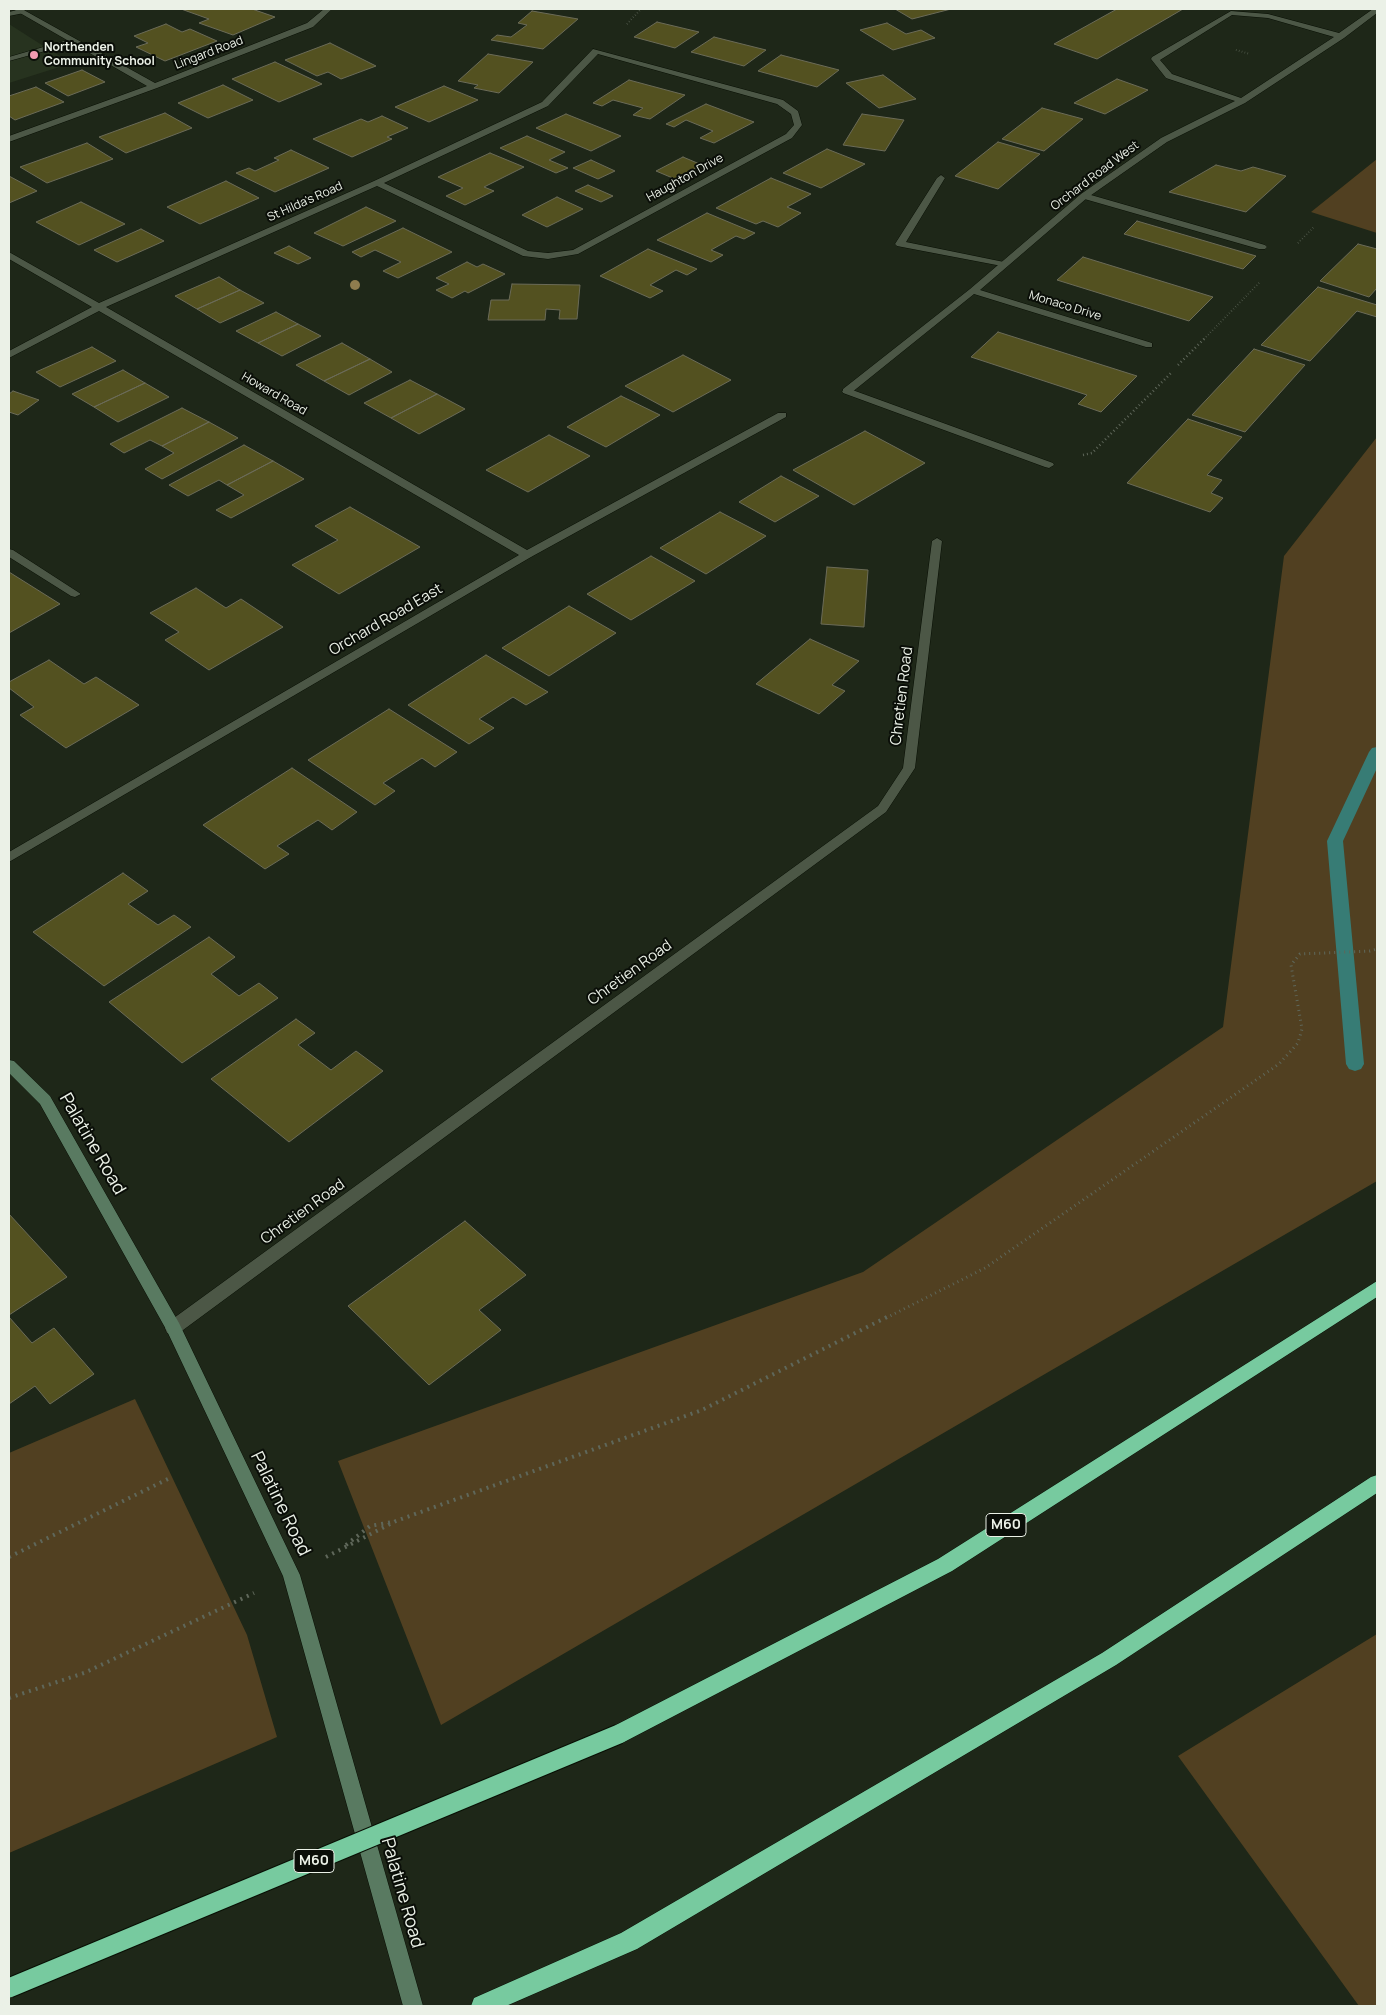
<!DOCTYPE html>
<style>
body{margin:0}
#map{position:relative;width:1386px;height:2015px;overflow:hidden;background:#1e2718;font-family:Manrope,sans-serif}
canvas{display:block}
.frame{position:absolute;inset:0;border:10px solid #ebf1e7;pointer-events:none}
</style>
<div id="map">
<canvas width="1386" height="2015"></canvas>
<div class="frame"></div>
</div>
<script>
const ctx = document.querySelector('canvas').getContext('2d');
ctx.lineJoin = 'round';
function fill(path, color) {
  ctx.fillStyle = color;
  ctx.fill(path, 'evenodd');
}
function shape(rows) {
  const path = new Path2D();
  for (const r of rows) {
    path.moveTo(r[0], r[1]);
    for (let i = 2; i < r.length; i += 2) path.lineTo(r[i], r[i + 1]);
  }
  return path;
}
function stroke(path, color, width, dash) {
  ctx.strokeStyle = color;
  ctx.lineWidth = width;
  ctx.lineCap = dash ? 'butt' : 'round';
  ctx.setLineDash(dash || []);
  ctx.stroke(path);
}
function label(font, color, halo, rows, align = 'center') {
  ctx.font = font + ' Manrope,sans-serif';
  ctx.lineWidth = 4;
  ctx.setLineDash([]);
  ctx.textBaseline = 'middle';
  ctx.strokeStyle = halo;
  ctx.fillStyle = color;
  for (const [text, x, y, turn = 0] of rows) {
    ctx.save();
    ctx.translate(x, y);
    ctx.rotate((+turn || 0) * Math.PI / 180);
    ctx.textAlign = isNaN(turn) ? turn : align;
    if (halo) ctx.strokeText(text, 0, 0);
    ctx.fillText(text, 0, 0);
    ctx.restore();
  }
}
fill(shape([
 [9,24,45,47,72,63,9,83]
]), '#27331f');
fill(shape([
 [1377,159,1377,233,1311,212],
 [1377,437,1377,1181,441,1725,338,1461,863,1272,1223,1027,1284,556],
 [135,1399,247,1635,277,1737,9,1853,9,1453],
 [1377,1634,1377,2006,1359,2006,1178,1756]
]), '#514021');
fill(shape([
 [1377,747,1377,768,1343,841,1364,1064,1361,1069,1355,1071,1349,1069,1346,1064,1327,841,1369,752,1372,748,1377,747]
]), '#377c75');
const building = shape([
 [181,9,252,9,275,17,233,35,199,23,209,19,181,9],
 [895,9,951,9,912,19,895,9],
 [1117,9,1183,9,1097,59,1054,44,1117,9],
 [532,11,578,19,543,49,491,40,497,35,511,37,527,25,518,23,532,11],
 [657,22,699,32,675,48,634,37,657,22],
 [887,23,906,34,921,30,935,38,893,50,860,30,887,23],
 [166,24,182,32,190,29,217,41,165,61,136,47,148,43,134,36,166,24],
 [714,37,766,50,744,66,691,52,714,37],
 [330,43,376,66,341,79,328,72,317,76,285,60,330,43],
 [488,54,533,62,499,93,474,88,478,85,458,81,488,54],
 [781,55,839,70,817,87,758,71,781,55],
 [275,62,322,84,279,102,232,79,275,62],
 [82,70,105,82,68,96,45,83,82,70],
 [883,75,916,99,879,108,846,83,883,75],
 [1117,79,1148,90,1105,114,1074,103,1117,79],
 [629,80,685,95,650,119,633,115,643,108,613,100,602,106,593,103,629,80],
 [223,85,253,100,208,118,178,103,223,85],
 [444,86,478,100,429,122,395,107,444,86],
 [36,87,64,102,15,120,9,116,9,96,36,87],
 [706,104,754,122,714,143,700,138,713,131,686,120,674,127,666,124,706,104],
 [1042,108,1083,119,1044,151,1002,139,1042,108],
 [165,113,192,128,126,153,99,137,165,113],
 [566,114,621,136,591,151,536,128,566,114],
 [862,114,904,120,885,151,843,145,862,114],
 [382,116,408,128,387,137,392,139,352,157,313,139,361,119,368,122,382,116],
 [527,136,565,152,549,160,568,168,556,173,500,148,527,136],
 [998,142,1040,154,998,189,955,176,998,142],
 [87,143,113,159,47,183,20,167,87,143],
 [827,149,865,164,821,188,783,173,827,149],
 [291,150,329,168,275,192,236,173,249,168,255,171,279,160,274,158,291,150],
 [490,153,524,167,484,187,494,191,465,205,446,196,463,188,438,177,490,153],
 [683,157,702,165,675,179,656,171,683,157],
 [591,160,615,171,598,179,573,168,591,160],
 [1216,165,1241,171,1253,167,1286,176,1246,212,1169,192,1216,165],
 [9,176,37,191,9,203,9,176],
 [771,178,811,194,787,207,801,213,778,227,763,221,756,224,716,208,771,178],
 [226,181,259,198,200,224,167,207,226,181],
 [588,185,613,196,601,202,575,191,588,185],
 [557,197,583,209,547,227,522,215,557,197],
 [81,202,125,224,79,245,36,222,81,202],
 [366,207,396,221,343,246,314,233,366,207],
 [707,213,755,233,744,239,736,236,711,250,723,255,711,262,657,240,707,213],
 [1137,221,1256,256,1243,269,1124,234,1137,221],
 [403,228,452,252,398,278,383,271,401,262,375,250,361,257,352,252,403,228],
 [141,229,164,241,117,262,94,250,141,229],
 [1358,244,1377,249,1377,288,1369,297,1320,281,1358,244],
 [289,246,311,258,298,264,274,253,289,246],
 [648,249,697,269,687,275,676,270,650,285,663,291,650,298,600,276,648,249],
 [1083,257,1213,297,1189,321,1057,280,1083,257],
 [467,262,477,267,483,264,505,274,468,293,465,291,452,298,436,290,449,284,436,278,467,262],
 [219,277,240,290,197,309,175,296,219,277],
 [512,284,580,285,577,319,559,319,560,310,546,309,545,320,488,320,491,300,509,300,512,284],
 [1318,287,1377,305,1377,317,1357,311,1310,361,1261,345,1318,287],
 [240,290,264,303,220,323,197,309,240,290],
 [276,312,298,324,258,343,236,331,276,312],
 [298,324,321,336,282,356,258,343,298,324],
 [998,332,1137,376,1101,412,1078,404,1087,395,971,357,998,332],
 [342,343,370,359,324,381,296,365,342,343],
 [92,347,116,361,60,387,36,372,92,347],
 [1254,349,1305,365,1245,432,1192,415,1254,349],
 [683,355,731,380,673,412,625,386,683,355],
 [370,359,392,372,349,395,324,381,370,359],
 [123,370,145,383,94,407,72,394,123,370],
 [410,380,437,394,391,418,364,403,410,380],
 [145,383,169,397,118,422,94,407,145,383],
 [13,391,39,400,18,415,9,412,9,394,13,391],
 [437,394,465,409,419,434,391,418,437,394],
 [621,396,660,415,606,447,567,427,621,396],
 [182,408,209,422,162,446,150,440,124,453,110,444,182,408],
 [1188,419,1242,437,1207,475,1222,480,1211,493,1223,498,1210,512,1127,483,1188,419],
 [209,422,238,438,162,479,145,469,174,453,162,446,209,422],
 [865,431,925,463,854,505,793,470,865,431],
 [549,435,590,456,528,492,486,470,549,435],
 [244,445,273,461,227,485,219,480,188,496,169,485,244,445],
 [273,461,304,479,231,518,216,510,244,495,227,485,273,461],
 [781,476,819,496,775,522,739,502,781,476],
 [350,507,420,547,339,594,292,565,338,540,315,526,350,507],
 [720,512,766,536,706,574,660,548,720,512],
 [651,556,695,581,631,620,587,594,651,556],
 [827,567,868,570,864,627,821,624,827,567],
 [9,572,60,604,9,633,9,572],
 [196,588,226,608,241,599,283,627,209,670,165,640,179,632,150,613,196,588],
 [569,606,616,633,549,676,502,648,569,606],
 [810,639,859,661,832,685,845,691,819,714,756,684,810,639],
 [486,655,548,692,526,705,513,697,479,719,494,728,469,744,408,705,486,655],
 [49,660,84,684,96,677,139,705,66,748,20,715,34,707,9,688,9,682,49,660],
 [389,709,457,752,435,767,422,758,383,783,395,791,375,805,308,760,389,709],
 [292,768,357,812,332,830,318,820,277,846,289,854,265,869,203,825,292,768],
 [123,873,148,891,128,904,158,925,174,915,191,927,104,986,33,932,123,873],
 [209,937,235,957,211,974,239,996,259,983,278,998,182,1063,109,1002,209,937],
 [296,1019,315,1033,298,1045,331,1070,356,1051,383,1071,289,1142,211,1079,296,1019],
 [9,1214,67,1277,9,1315,9,1214],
 [465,1221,526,1275,479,1310,501,1330,429,1385,348,1306,465,1221],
 [9,1317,32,1343,54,1328,94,1374,50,1404,35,1386,9,1404,9,1317]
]);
fill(building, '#535120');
stroke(building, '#6b6b58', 1);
const service = shape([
 [21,9,25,11,24,13,9,16,9,12,21,9],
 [71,39,74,39,74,43,9,61,9,57,71,39],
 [941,175,945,178,906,242,1004,262,1007,263,1007,267,897,246,895,244,937,178,941,175],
 [1084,193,1265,245,1267,247,1265,249,1259,249,1081,198,1081,194,1084,193],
 [847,388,1053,463,1054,465,1049,468,1045,467,843,393,842,391,847,388],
 [9,549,13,550,81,594,75,597,71,596,9,557,9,549]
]);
const minor = shape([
 [13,9,22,9,155,83,307,23,324,9,332,9,313,27,157,88,9,142,9,136,147,86,13,9],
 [1373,9,1377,9,1377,13,1344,38,1245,103,1167,142,1087,198,980,290,1152,343,1152,347,1146,347,974,294,851,393,843,393,843,389,970,289,1081,194,1161,138,1235,101,1166,78,1151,59,1152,57,1231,11,1268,14,1339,33,1373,9],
 [1232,15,1268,18,1334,37,1241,98,1172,74,1160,60,1232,15],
 [593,49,783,100,798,111,802,125,792,138,578,254,548,259,523,256,377,186,106,307,527,550,778,413,786,413,786,417,531,557,9,862,9,852,519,555,99,311,9,358,9,351,92,307,9,259,9,252,99,303,374,181,542,102,593,49],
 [598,54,777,104,791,114,794,125,786,134,573,250,548,253,528,251,384,183,548,106,598,54],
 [937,538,942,541,915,768,886,812,179,1333,173,1335,167,1333,165,1328,167,1323,878,806,903,768,932,541,937,538]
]);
const secondary = shape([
 [9,1060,14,1061,50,1096,179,1323,300,1575,423,2006,403,2006,283,1576,167,1331,40,1104,9,1073,9,1060]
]);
const motorway = shape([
 [1377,1281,1377,1297,952,1571,626,1741,619,1744,612,1741,609,1734,612,1727,938,1559,1377,1281],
 [1377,1475,1377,1493,1116,1665,637,1949,506,2006,471,2006,474,1998,621,1933,1102,1653,1371,1477,1377,1475]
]);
stroke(service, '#080f04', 1);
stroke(minor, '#080f04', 1);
stroke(secondary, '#080f04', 1);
stroke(motorway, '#080f04', 1);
stroke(shape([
 [627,24,641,9],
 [1236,50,1250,54],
 [1298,243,1315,226],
 [1204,339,1260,282]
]), '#5f675a', 2, [0.5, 2.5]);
stroke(shape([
 [1178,365,1205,338],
 [1083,455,1092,453,1171,373]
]), '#5f675a', 2.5, [1, 3]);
stroke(shape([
 [886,1318,985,1268,1279,1064,1298,1043,1302,1029,1291,965,1300,954,1370,951,1377,949]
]), '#5f675a', 3, [1, 4]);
stroke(shape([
 [346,1545,370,1526,392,1522],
 [9,1557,172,1477],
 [326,1557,396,1521,702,1410,889,1316],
 [9,1698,84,1673,254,1593]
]), '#5f675a', 4, [2, 5]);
fill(service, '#4c5746');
fill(minor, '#4c5746');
fill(secondary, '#597a61');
fill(motorway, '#77ca9f');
const motorwayBridge = shape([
 [9,1988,619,1734]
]);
stroke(motorwayBridge, '#080f04', 21, []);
stroke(motorwayBridge, '#77ca9f', 19);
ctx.fillStyle = '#8e7c4e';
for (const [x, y] of [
 [355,285]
]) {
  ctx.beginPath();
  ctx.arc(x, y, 5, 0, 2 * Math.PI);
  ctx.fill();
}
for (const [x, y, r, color] of [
 [34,55,5,"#f19ab1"]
]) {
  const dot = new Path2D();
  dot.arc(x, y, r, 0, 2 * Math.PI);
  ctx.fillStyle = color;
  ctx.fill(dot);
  stroke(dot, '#0a0e08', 2);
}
label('bold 12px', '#ebf1e7', '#0a0e08', [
 ["Northenden",44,48],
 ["Community School",44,62]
], 'left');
label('12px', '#ebf1e7', '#0a0e08', [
 ["Lingard Road",209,53,-21],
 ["Orchard Road West",1095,176,-37],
 ["Haughton Drive",685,178,-29],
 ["St Hilda's Road",305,202,-24],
 ["Monaco Drive",1065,306,17],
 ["Howard Road",274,394,30]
]);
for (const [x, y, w] of [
 [1006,1525,40],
 [314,1861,40]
]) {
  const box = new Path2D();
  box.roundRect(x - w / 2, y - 11.5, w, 23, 4);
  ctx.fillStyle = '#0a0e08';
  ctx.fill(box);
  stroke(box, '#ebf1e7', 1);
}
label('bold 14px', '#ebf1e7', null, [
 ["M60",1006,1525],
 ["M60",314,1861]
]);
label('15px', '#ebf1e7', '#0a0e08', [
 ["Orchard Road East",386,620,-30],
 ["Chretien Road",902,696,-83],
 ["Chretien Road",630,973,-36],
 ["Chretien Road",303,1212,-36]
]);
label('18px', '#ebf1e7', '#0a0e08', [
 ["Palatine Road",92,1144,60],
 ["Palatine Road",280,1504,64],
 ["Palatine Road",402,1893,74]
]);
</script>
